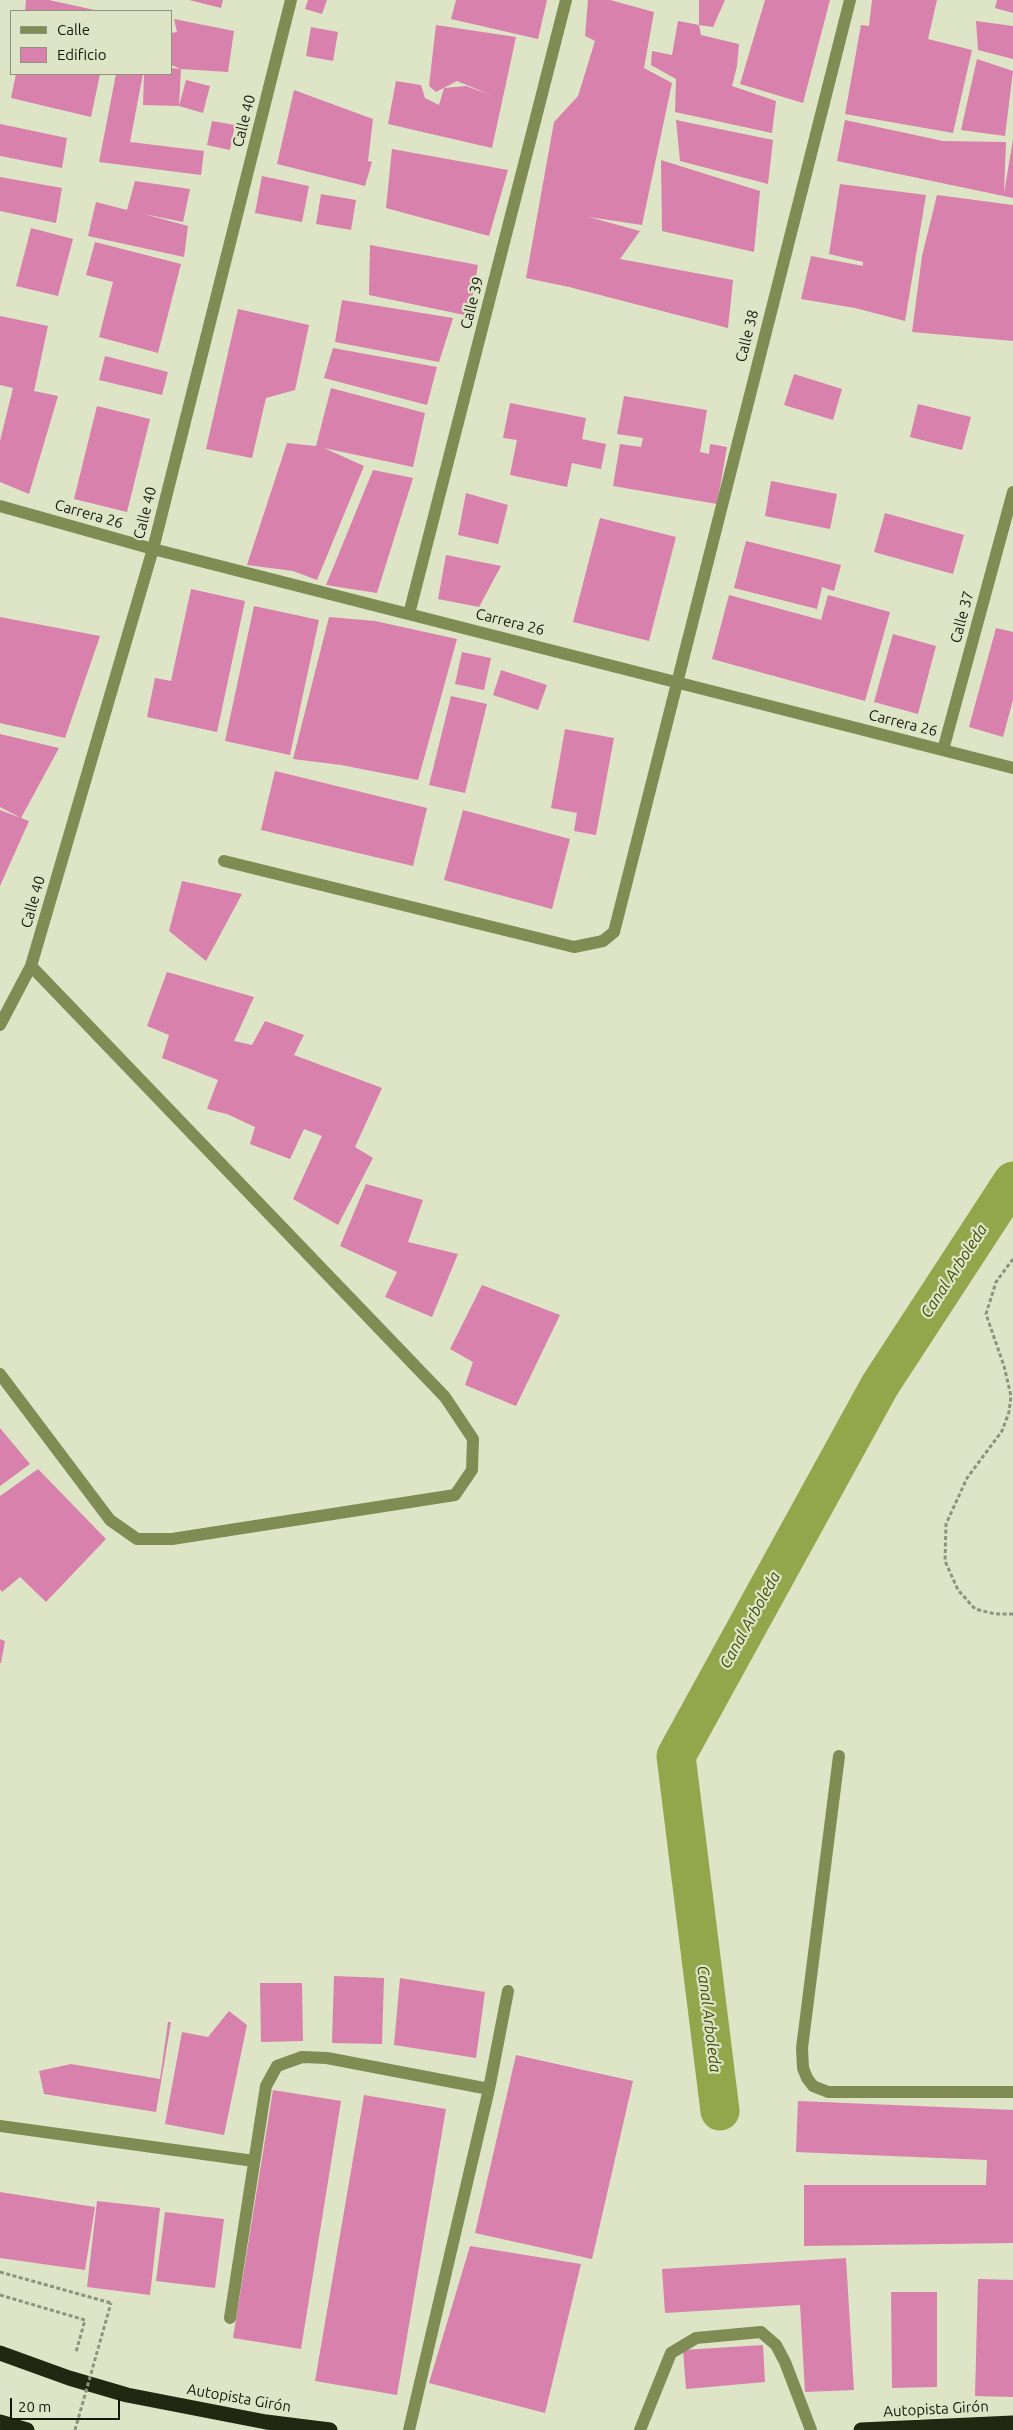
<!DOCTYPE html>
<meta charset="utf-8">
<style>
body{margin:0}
#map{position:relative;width:1013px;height:2430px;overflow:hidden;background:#dde5c6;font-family:Ubuntu,sans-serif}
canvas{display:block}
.legend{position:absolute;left:10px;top:10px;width:162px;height:65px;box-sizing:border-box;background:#dde5c6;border:1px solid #8d937c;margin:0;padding:6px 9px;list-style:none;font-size:15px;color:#15170c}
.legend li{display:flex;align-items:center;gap:10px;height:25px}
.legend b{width:25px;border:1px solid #8d937c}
.scale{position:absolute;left:10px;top:2398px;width:110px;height:22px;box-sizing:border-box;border:2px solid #15170c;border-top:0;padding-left:6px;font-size:15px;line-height:18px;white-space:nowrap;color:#15170c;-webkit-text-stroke:4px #dde5c6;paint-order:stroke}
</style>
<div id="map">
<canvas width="1013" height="2430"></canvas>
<ul class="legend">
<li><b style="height:6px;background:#7f8d54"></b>Calle</li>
<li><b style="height:14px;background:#d881ac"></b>Edificio</li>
</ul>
<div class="scale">20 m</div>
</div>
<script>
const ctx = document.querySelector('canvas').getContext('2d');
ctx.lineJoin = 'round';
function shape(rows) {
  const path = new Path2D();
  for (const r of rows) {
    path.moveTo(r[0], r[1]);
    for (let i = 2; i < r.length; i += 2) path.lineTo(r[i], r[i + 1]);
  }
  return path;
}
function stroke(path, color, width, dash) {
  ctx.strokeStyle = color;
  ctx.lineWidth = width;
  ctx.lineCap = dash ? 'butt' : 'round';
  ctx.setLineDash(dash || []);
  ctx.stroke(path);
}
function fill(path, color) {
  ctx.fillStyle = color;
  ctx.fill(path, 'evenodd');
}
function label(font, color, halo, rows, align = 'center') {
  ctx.font = font + ' Ubuntu,sans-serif';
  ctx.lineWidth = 4.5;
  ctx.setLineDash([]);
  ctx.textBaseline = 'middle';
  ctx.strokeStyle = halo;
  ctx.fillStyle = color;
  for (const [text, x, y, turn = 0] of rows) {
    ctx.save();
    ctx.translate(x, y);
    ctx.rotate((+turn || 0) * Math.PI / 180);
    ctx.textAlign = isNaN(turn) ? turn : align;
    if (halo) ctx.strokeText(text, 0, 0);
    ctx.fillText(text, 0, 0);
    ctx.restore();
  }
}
stroke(shape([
 [720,2111,676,1756,880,1385,1013,1181]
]), '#92a64b', 39);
fill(shape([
 [26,0,49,0,99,11,25,11],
 [189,0,223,0,221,8],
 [308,0,327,0,322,14,305,9],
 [456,0,547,0,538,39,451,19],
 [588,0,610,0,654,12,644,68,672,83,642,225,589,217,640,231,620,259,733,280,728,328,569,287,526,278,554,122,578,96,595,41,585,36],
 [699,0,725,0,713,27,699,25],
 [765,0,830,0,803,103,740,84],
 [872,0,937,0,928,39,972,50,953,133,845,114,861,25,869,26],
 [997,0,1013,0,1013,13,995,8],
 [174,19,234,31,228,72,181,69,171,65,171,33,177,32],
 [678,21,699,25,701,35,739,44,737,66,732,86,776,101,772,133,675,112,676,79,651,65,652,51,672,55],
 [976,21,1013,26,1013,59,978,50],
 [436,25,516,37,492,148,388,124,396,81,421,85,425,98,439,105,444,88,466,86,491,95,457,81,436,92,429,86],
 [311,27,338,32,333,61,306,56],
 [977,59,1013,71,1005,136,961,130],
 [171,68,181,69,179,106,186,80,210,86,203,113,179,106,143,105,144,74,171,74],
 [16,74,100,74,91,117,11,98],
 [116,74,143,74,130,142,204,151,201,175,99,162],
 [294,90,373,119,368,161,372,162,365,186,277,164],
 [676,120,773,140,768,184,680,161],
 [845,120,943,141,1006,142,1004,193,1013,139,1013,198,837,161],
 [212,121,235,125,230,150,207,145],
 [0,124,67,138,62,168,0,156],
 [392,149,508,170,489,236,386,208],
 [661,160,760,191,754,252,662,231],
 [262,176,309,186,302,222,255,213],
 [0,177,62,188,56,223,0,211],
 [135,181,190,189,183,222,144,214,188,226,184,257,88,236,96,202,127,210],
 [840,184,926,195,905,321,855,308,801,299,811,256,863,266,863,262,829,254],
 [321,194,356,200,351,230,316,224],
 [937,195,1013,205,1013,341,912,332,922,256],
 [31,228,73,239,58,296,16,286],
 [95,242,181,264,158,353,99,337,113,282,86,275],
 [370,245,478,265,469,316,369,295],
 [342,300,453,318,439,362,335,342],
 [238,309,309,325,295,390,266,398,252,458,206,449],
 [0,316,48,326,34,391,58,396,29,494,0,482,0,441,13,388,0,385],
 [333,348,437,367,427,405,324,378],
 [105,356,168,372,162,395,99,380],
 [794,374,842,389,833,420,784,405],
 [331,388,425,413,413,467,324,448,364,466,317,580,293,571,247,565,287,443,316,446],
 [624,396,707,410,700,452,709,454,710,444,727,447,717,504,613,486,620,444,641,447,643,438,617,434],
 [510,403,586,418,582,439,606,444,601,469,572,463,567,487,510,475,517,440,503,438],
 [918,404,971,417,962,450,910,437],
 [97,406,150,419,127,512,74,499],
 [373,470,413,478,377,593,326,585],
 [771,481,837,494,830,529,765,516],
 [466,493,508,505,498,544,458,535],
 [885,513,964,535,953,574,874,552],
 [600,518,676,537,649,641,573,622],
 [746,541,841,565,834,591,822,587,817,609,734,588],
 [446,555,501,566,479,607,438,599],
 [191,589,245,601,217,732,147,717,155,678,171,681],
 [729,595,821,620,828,595,890,612,865,701,712,659],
 [254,606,319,620,290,755,225,741],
 [0,617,100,636,65,738,0,723],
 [329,617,375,621,457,639,418,780,341,765,293,759],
 [996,628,1013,632,1013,700,1003,737,969,727],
 [893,634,936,646,918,714,874,702],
 [462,652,491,658,484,690,455,684],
 [501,670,547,685,538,710,493,695],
 [451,696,487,704,465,793,429,785],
 [565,729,614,738,596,835,574,831,577,813,551,808],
 [0,734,59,748,21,818,0,807],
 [275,771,427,808,413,866,261,830],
 [0,810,29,821,0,886],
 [463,810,570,839,552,909,444,880],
 [182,881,242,894,206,961,169,931],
 [167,972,254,997,234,1041,252,1045,265,1021,304,1035,294,1055,382,1088,355,1147,373,1158,338,1225,293,1199,322,1136,304,1129,290,1159,250,1144,255,1127,227,1114,207,1109,218,1080,162,1058,169,1035,147,1026],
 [366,1184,423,1200,408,1242,458,1254,432,1317,385,1297,397,1272,340,1246],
 [482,1285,560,1315,516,1406,465,1385,473,1362,450,1349],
 [0,1428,30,1464,0,1486],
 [38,1469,106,1539,46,1602,20,1577,2,1592,0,1589,0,1496],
 [0,1639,5,1641,1,1663,0,1663],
 [334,1976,384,1978,382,2044,332,2043],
 [400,1978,485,1992,476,2058,394,2045],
 [260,1983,302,1983,303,2041,261,2042],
 [229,2011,247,2025,224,2135,165,2124,182,2032,208,2037],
 [168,2022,171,2022,156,2112,44,2094,39,2071,71,2064,160,2079],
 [516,2055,633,2081,592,2259,475,2233],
 [273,2090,341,2101,301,2349,233,2338],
 [364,2095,446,2109,397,2395,315,2381],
 [798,2101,1013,2110,1013,2243,804,2246,804,2185,986,2185,987,2160,796,2152],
 [0,2192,95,2207,85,2270,0,2258],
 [97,2201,160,2208,150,2295,87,2287],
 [165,2212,224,2219,215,2288,156,2281],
 [470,2246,581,2264,545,2413,429,2383],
 [846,2258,854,2390,805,2392,800,2305,665,2313,662,2269],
 [978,2279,1013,2280,1013,2397,975,2396],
 [891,2292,937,2292,937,2387,892,2388],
 [763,2345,765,2382,686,2389,683,2350]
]), '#d881ac');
stroke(shape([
 [1013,1259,996,1282,986,1314,1004,1366,1011,1396,1009,1412,1002,1431,967,1478,946,1524,945,1561,958,1590,975,1609,995,1614,1013,1614],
 [0,2272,111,2303],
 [0,2295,85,2320,76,2352]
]), '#8d937c', 3, [4, 2.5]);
stroke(shape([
 [0,506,153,549,1013,768],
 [409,614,566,0],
 [943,750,1013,492],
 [224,861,574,947,603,941,614,932,850,0],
 [0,1025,31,966,153,549,291,0],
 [0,1374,110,1520,137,1539,172,1539,455,1495,472,1470,473,1439,445,1397,31,966],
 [839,1756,802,2048,803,2068,807,2078,813,2086,828,2092,1013,2092],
 [0,2126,254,2161],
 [230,2318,266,2086,277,2066,302,2057,327,2058,489,2089],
 [409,2430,489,2089,508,1991],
 [640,2430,671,2353,696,2338,761,2332,776,2345,785,2362,811,2430]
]), '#7f8d54', 12);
stroke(shape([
 [0,2353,69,2378,127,2395,266,2422,330,2430],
 [0,2422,27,2430],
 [861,2430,1013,2423]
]), '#222712', 15);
stroke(shape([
 [75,2430,111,2303]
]), '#8d937c', 3, [4, 2.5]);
label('15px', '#15170c', '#dde5c6', [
 ["Calle 40",244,121,-76],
 ["Calle 39",472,303,-76],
 ["Calle 38",747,336,-76],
 ["Calle 40",145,513,-76],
 ["Carrera 26",89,514,16],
 ["Calle 37",962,617,-75],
 ["Carrera 26",510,622,14],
 ["Carrera 26",903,723,14],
 ["Calle 40",33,902,-74],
 ["Autopista Girón",239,2398,10],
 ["Autopista Girón",936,2409,-3]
]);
label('italic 16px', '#404c05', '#dde5c6', [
 ["Canal Arboleda",954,1271,-57],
 ["Canal Arboleda",750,1620,-61],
 ["Canal Arboleda",709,2019,83]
]);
</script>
